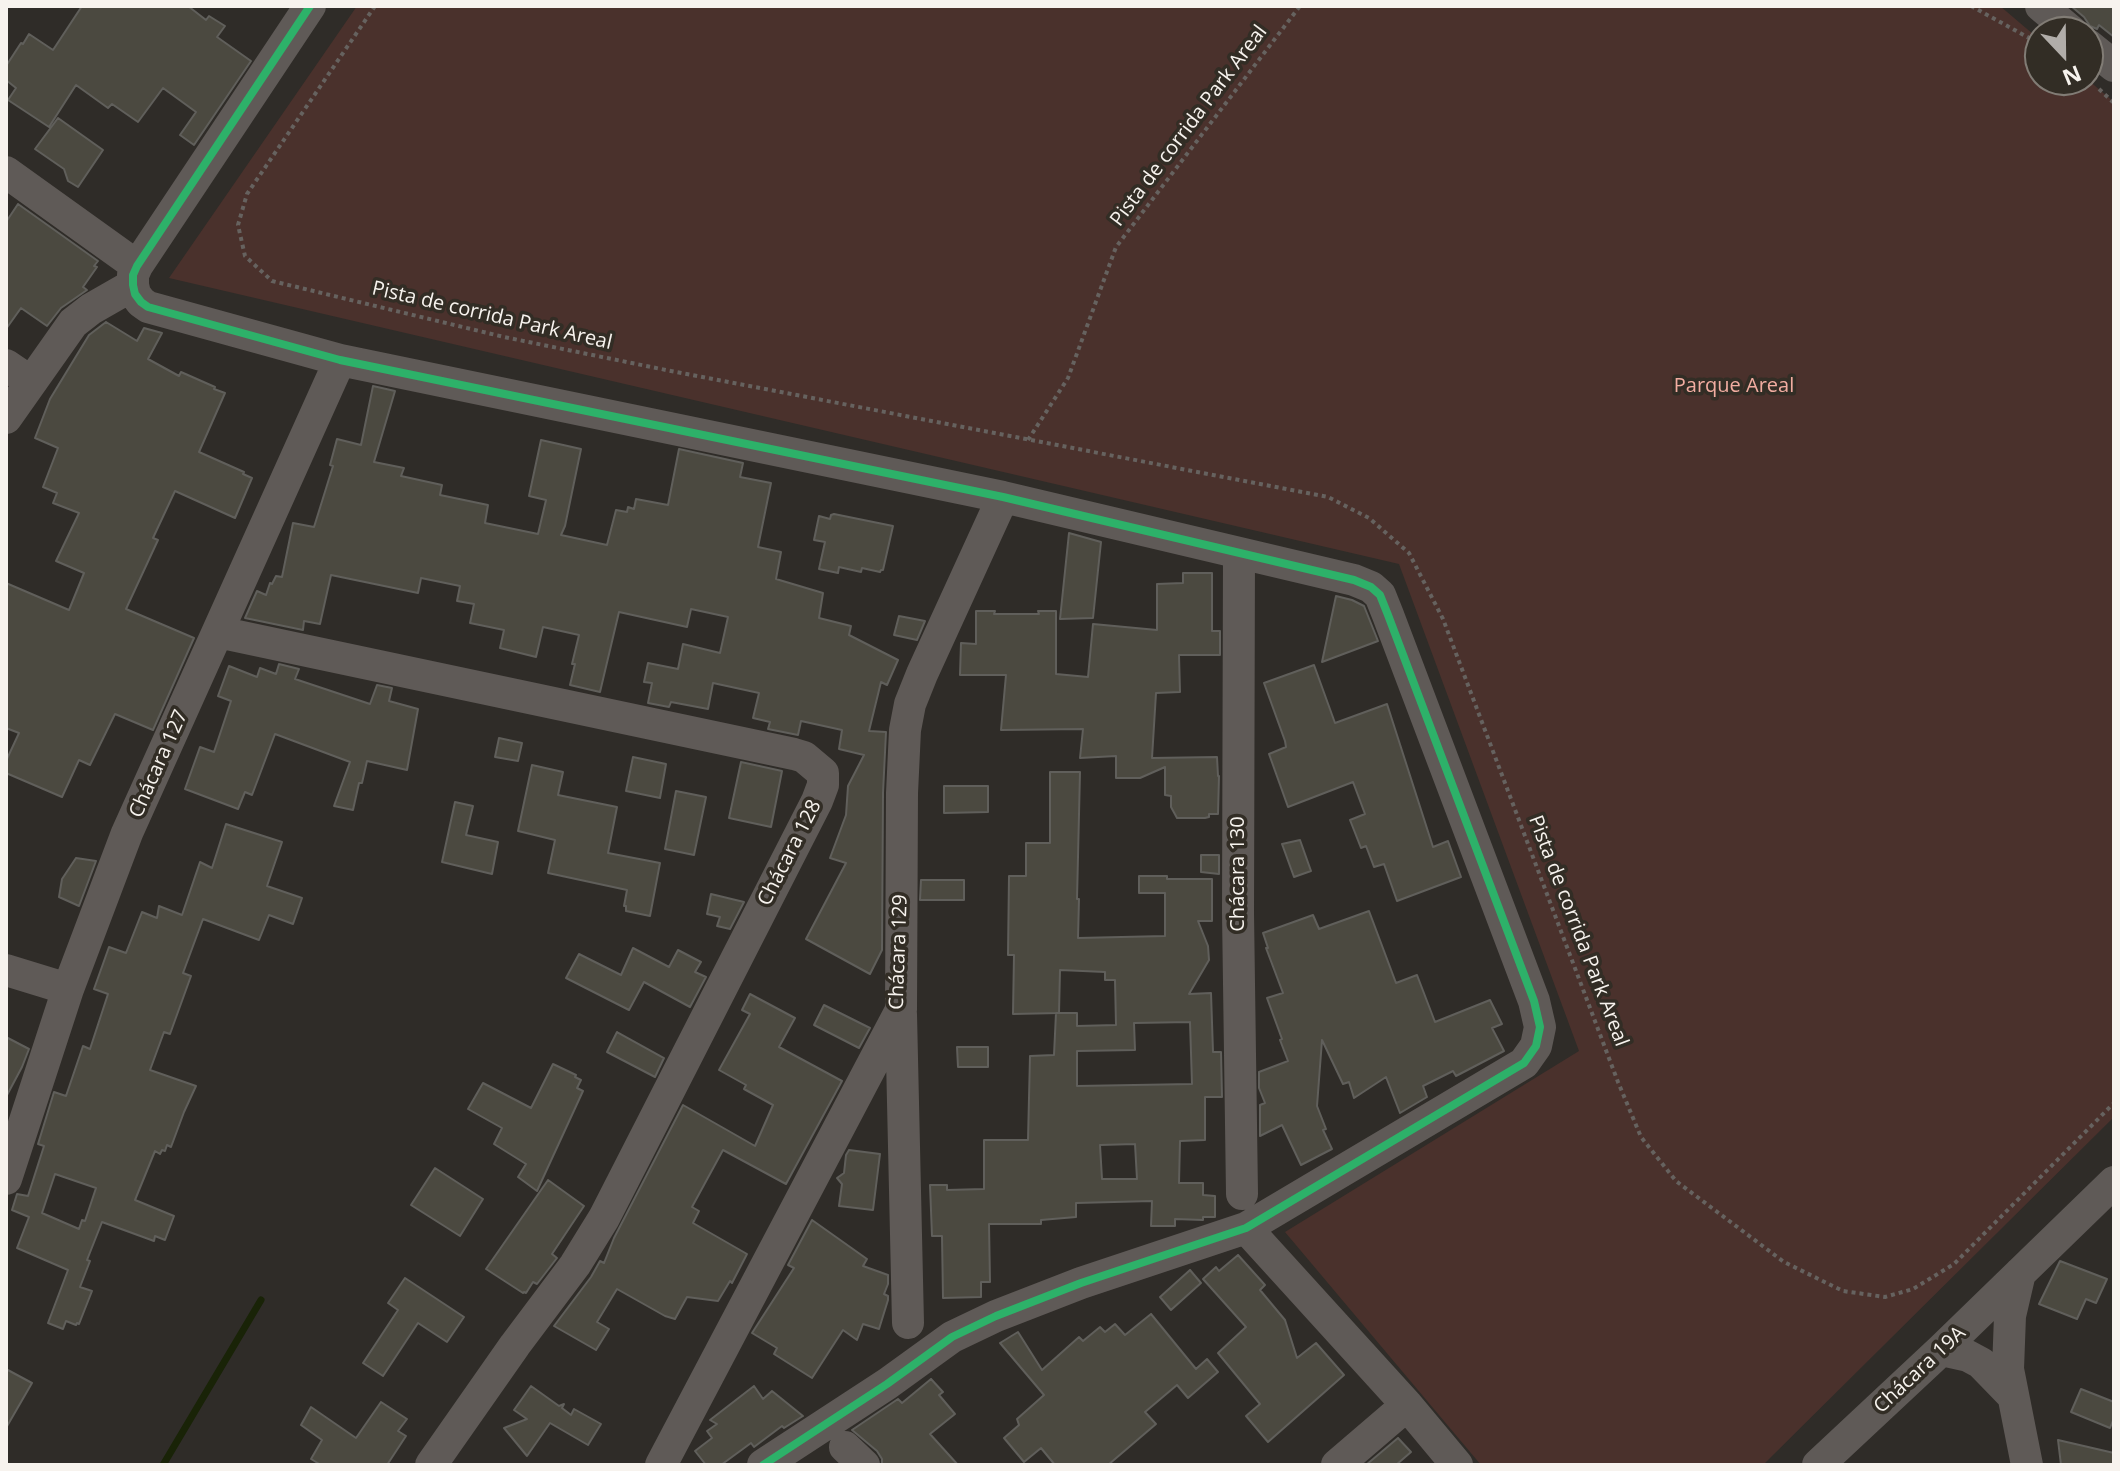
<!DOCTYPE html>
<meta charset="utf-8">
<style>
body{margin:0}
#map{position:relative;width:2120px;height:1471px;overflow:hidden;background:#2f2c28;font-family:"Open Sans",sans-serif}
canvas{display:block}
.frame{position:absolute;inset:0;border:8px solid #f7f3ee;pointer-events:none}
.north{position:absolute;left:2024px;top:16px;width:80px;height:80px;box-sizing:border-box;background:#322d25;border:2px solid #817c75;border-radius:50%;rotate:158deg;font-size:22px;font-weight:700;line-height:32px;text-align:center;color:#f7f3ee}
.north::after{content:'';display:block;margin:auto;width:28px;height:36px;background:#b1ada9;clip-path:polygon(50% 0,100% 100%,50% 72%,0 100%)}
</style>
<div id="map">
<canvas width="2120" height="1471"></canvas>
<div class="frame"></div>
<div class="north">N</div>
</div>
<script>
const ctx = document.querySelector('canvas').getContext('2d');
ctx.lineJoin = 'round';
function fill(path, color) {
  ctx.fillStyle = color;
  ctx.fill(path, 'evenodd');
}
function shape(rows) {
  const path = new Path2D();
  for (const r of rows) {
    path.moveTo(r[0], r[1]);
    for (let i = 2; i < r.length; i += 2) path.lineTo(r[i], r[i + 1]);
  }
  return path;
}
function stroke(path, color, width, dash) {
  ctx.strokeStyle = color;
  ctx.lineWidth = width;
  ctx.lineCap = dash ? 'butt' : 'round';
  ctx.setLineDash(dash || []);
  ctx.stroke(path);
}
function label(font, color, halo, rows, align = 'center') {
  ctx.font = font + ' "Open Sans",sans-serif';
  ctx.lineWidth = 7;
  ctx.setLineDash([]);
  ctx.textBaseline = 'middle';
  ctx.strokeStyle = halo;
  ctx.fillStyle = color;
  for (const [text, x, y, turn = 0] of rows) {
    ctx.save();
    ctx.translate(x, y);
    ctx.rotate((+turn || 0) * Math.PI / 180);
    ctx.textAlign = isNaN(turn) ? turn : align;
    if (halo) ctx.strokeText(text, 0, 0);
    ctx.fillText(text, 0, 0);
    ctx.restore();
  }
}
fill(shape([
 [357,6,2000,6,2040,40,2040,80,2088,80,2114,102,2114,1117,1763,1465,1481,1465,1285,1232,1579,1051,1399,564,169,278]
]), '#4a312c');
stroke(shape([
 [163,1465,261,1300]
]), '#192307', 7);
const building = shape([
 [82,6,188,6,206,20,209,16,225,26,217,37,251,61,194,145,180,135,196,112,163,88,138,122,112,104,108,108,76,85,49,127,8,100,16,88,6,80,6,66,21,43,23,44,29,34,53,50,82,6],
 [2071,6,2114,6,2114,37,2099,25,2097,29,2090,26,2084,17,2071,6],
 [58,118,103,150,78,187,68,181,64,169,35,149,58,118],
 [18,204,98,261,94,266,97,267,83,287,87,290,61,308,47,326,21,308,6,329,6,222,18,204],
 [106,322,137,341,144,328,162,333,148,359,179,376,181,372,215,387,214,389,225,393,199,452,244,472,243,474,252,478,235,518,175,491,153,538,158,540,126,609,194,638,153,730,115,714,90,765,79,760,62,797,6,773,6,761,19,733,6,728,6,583,69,610,84,573,56,561,79,513,53,503,57,493,43,487,58,448,35,438,50,399,89,335,106,322],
 [373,386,395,391,374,462,404,468,401,476,442,485,440,495,488,505,485,523,538,534,546,500,529,496,541,440,581,449,565,526,561,535,607,545,616,510,627,512,628,507,634,509,636,499,668,505,679,449,743,463,740,477,771,483,758,547,781,552,776,579,823,593,819,618,851,626,849,635,898,660,887,685,881,682,869,731,886,732,883,793,882,950,870,974,806,939,846,863,830,858,846,815,848,786,864,755,839,749,842,730,801,721,798,735,768,729,770,722,753,718,759,693,713,683,708,709,671,702,669,707,648,703,652,683,644,682,648,663,678,669,683,644,720,653,728,617,691,609,687,627,619,612,600,692,570,685,575,664,572,664,579,635,543,627,536,657,500,648,504,630,470,623,474,604,457,601,460,586,421,578,418,593,331,575,320,624,304,621,303,630,245,618,257,591,266,595,270,583,272,584,276,576,282,577,293,523,314,527,333,466,330,465,337,439,361,445,373,386],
 [834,514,893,526,883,570,881,570,880,572,862,568,861,572,839,567,838,573,819,569,825,542,814,540,819,516,830,519,831,515,834,514],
 [1069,533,1101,542,1093,618,1060,619,1069,533],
 [1183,573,1212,573,1212,631,1220,631,1220,655,1179,655,1180,692,1156,693,1152,758,1217,757,1218,776,1219,776,1218,814,1209,814,1209,817,1205,818,1177,818,1171,807,1171,796,1165,795,1165,767,1140,778,1116,778,1116,756,1080,758,1083,729,1001,730,1006,675,960,675,961,643,976,644,976,611,995,611,994,614,1039,614,1038,611,1056,611,1056,674,1088,677,1093,624,1157,630,1157,584,1183,583,1183,573],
 [1336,596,1352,600,1364,606,1378,641,1322,662,1336,596],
 [899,616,925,621,917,640,894,635,899,616],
 [279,664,299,669,295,679,370,704,377,685,392,688,389,701,418,709,407,770,367,761,362,783,359,783,353,810,334,806,350,762,275,734,252,795,245,792,238,809,185,789,200,747,214,752,231,701,218,696,229,666,257,677,260,668,276,674,279,664],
 [1314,665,1335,723,1387,704,1433,847,1448,841,1461,877,1397,901,1384,864,1374,867,1366,846,1361,848,1350,820,1365,814,1353,782,1288,807,1269,754,1286,747,1285,741,1264,683,1314,665],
 [499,738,522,743,518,761,495,757,499,738],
 [633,757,666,764,660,798,626,791,633,757],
 [741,762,782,771,771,827,729,818,741,762],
 [532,765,563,772,558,795,617,807,608,853,660,863,650,916,626,911,626,906,624,906,627,890,548,873,555,840,518,831,532,765],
 [1050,772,1080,772,1077,899,1079,899,1078,938,1165,936,1165,893,1139,893,1139,876,1167,876,1167,879,1212,879,1212,921,1198,921,1208,946,1209,960,1189,994,1211,993,1213,1052,1221,1052,1222,1097,1205,1097,1205,1140,1180,1141,1179,1183,1203,1183,1203,1195,1215,1196,1215,1217,1203,1217,1203,1220,1175,1219,1175,1226,1151,1226,1152,1201,1076,1203,1076,1217,1041,1220,1041,1224,989,1224,990,1282,981,1282,981,1297,943,1298,942,1236,932,1236,930,1185,947,1185,947,1190,984,1189,984,1140,1028,1140,1030,1056,1054,1055,1056,1013,1077,1013,1077,1026,1116,1025,1115,980,1105,980,1105,972,1060,970,1059,1013,1013,1014,1014,955,1008,955,1009,876,1026,876,1026,843,1050,843,1050,772],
 [1190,1022,1192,1084,1077,1086,1077,1051,1135,1050,1134,1023,1190,1022],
 [1135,1144,1137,1179,1102,1179,1100,1145,1135,1144],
 [944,786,988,786,988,812,944,813,944,786],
 [676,791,706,797,694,855,665,849,676,791],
 [455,802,473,806,466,835,498,842,492,874,442,862,455,802],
 [226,824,282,842,267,886,302,898,293,924,269,915,259,940,203,919,183,973,191,976,170,1034,164,1032,150,1070,196,1086,184,1112,171,1147,167,1145,165,1151,162,1150,160,1154,155,1151,135,1200,174,1216,165,1240,155,1236,154,1241,102,1222,87,1260,90,1261,80,1287,92,1291,79,1324,77,1323,76,1325,66,1321,63,1329,48,1323,68,1270,17,1248,29,1217,12,1210,17,1194,28,1196,44,1146,38,1144,54,1092,66,1096,83,1046,90,1049,108,994,94,989,109,947,126,953,142,912,157,918,159,906,182,915,200,862,212,868,226,824],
 [55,1174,96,1188,85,1221,82,1220,79,1229,42,1213,55,1174],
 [1300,840,1311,871,1294,877,1282,844,1300,840],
 [1201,855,1219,855,1219,874,1201,872,1201,855],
 [76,858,96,861,79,906,59,897,62,879,76,858],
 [921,880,964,880,964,900,920,900,921,880],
 [711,894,744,902,730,929,717,926,720,917,707,914,711,894],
 [1369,911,1396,983,1417,975,1435,1022,1490,1000,1502,1024,1492,1028,1504,1051,1456,1076,1453,1071,1423,1086,1427,1097,1400,1113,1386,1077,1354,1098,1349,1082,1343,1084,1322,1040,1317,1106,1326,1129,1323,1130,1332,1149,1301,1165,1282,1125,1260,1136,1260,1105,1265,1103,1259,1088,1259,1072,1288,1061,1280,1040,1282,1039,1267,998,1283,993,1266,948,1268,948,1263,933,1313,915,1319,929,1369,911],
 [633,948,669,967,678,950,701,962,695,972,706,977,690,1007,644,982,629,1010,566,978,579,954,621,975,633,948],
 [750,994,795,1018,779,1047,842,1081,786,1184,723,1150,692,1207,699,1211,693,1223,747,1254,732,1283,730,1281,718,1301,687,1297,675,1319,665,1316,617,1289,597,1322,609,1329,596,1350,554,1326,591,1277,600,1261,604,1263,614,1238,683,1105,755,1146,773,1105,744,1089,746,1085,719,1070,750,1014,742,1010,750,994],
 [824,1005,870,1028,859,1048,814,1025,824,1005],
 [617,1032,664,1058,655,1077,607,1052,617,1032],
 [6,1037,29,1049,22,1067,6,1097,6,1037],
 [957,1047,988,1047,988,1067,958,1067,957,1047],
 [553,1064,576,1075,575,1077,581,1080,577,1088,583,1091,537,1191,518,1177,526,1164,494,1144,502,1128,468,1109,483,1083,531,1108,553,1064],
 [849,1150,880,1154,873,1210,839,1206,842,1184,837,1178,844,1173,846,1155,849,1150],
 [435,1168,483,1199,460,1236,411,1205,435,1168],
 [548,1180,584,1206,552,1254,557,1258,537,1284,533,1282,526,1293,524,1292,523,1293,486,1269,548,1180],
 [812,1220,867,1259,863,1266,888,1275,888,1284,884,1294,888,1296,888,1300,879,1329,863,1324,857,1340,843,1330,812,1378,774,1354,777,1348,752,1333,794,1268,788,1265,812,1220],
 [1238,1255,1265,1285,1260,1290,1285,1320,1297,1358,1316,1343,1344,1375,1268,1442,1246,1416,1260,1404,1218,1353,1246,1327,1203,1279,1216,1267,1219,1271,1238,1255],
 [2060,1261,2107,1279,2096,1303,2086,1299,2077,1319,2039,1304,2060,1261],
 [1190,1270,1201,1283,1171,1310,1160,1297,1190,1270],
 [405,1278,464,1317,447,1342,418,1323,383,1376,363,1363,398,1310,388,1303,405,1278],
 [1151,1314,1196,1369,1207,1359,1218,1372,1188,1398,1177,1385,1145,1412,1156,1424,1108,1465,1055,1465,1041,1448,1024,1462,1004,1438,1019,1425,1017,1419,1044,1395,1000,1343,1018,1332,1042,1370,1079,1337,1083,1341,1100,1327,1105,1332,1115,1324,1125,1335,1151,1314],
 [6,1369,32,1383,6,1428,6,1369],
 [931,1379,943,1392,939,1395,955,1414,930,1434,958,1465,882,1465,882,1459,877,1451,852,1430,898,1399,902,1403,931,1379],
 [531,1386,559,1406,564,1404,562,1408,571,1415,574,1409,601,1424,588,1445,550,1423,527,1456,504,1428,527,1419,514,1410,531,1386],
 [754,1386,763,1399,772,1391,803,1416,784,1428,782,1426,754,1447,751,1443,721,1465,706,1465,695,1451,712,1438,707,1431,717,1424,710,1420,754,1386],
 [2081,1389,2114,1402,2114,1418,2110,1428,2071,1412,2081,1389],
 [381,1402,407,1419,398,1431,406,1436,387,1465,321,1465,311,1459,322,1440,301,1425,311,1407,356,1438,381,1402],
 [1398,1438,1411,1452,1396,1465,1366,1465,1398,1438],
 [2058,1440,2114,1453,2114,1465,2061,1465,2058,1440]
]);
fill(building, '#4b4940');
stroke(building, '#605f5b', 2);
stroke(shape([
 [375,6,247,194,238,225,245,256,272,281,504,337,666,370,1328,497,1369,518,1409,553,1443,619,1618,1082,1641,1137,1676,1181,1784,1262,1843,1291,1885,1297,1913,1289,1954,1264,2114,1103],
 [1971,6,2040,44],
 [2099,89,2114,103],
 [1028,440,1068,378,1116,247,1300,6]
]), '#66625f', 4, [4, 4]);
stroke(shape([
 [310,6,137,266,133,275,133,285,135,294,141,302,148,307,340,360,1003,497,1354,580,1371,587,1380,595,1388,615,1534,1001,1540,1027,1536,1046,1524,1063,1246,1228,1081,1283,996,1316,952,1337,887,1384,763,1465],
 [2041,6,2072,32],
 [2088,45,2114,66],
 [6,172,137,266],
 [6,365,31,382],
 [6,418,73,323,91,309,133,285],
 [1239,554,1238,913,1242,1194],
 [218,632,794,754,804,757,823,773,823,785,817,801,604,1218,575,1265,515,1345,431,1465],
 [6,970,68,989],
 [901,1014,908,1323],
 [6,1179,68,989,127,833,340,360],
 [1246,1228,1407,1405,1457,1465],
 [2020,1273,2010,1316,2008,1369,2027,1465],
 [1941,1350,1968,1356,1981,1363,2013,1396],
 [845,1447,864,1465],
 [661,1465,901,1010,902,793,905,730,910,704,922,674,1003,497],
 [1337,1465,1407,1405],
 [1818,1465,1941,1350,2114,1182]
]), '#5f5a57', 32);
stroke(shape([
 [310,6,137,266,133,275,133,285,135,294,141,302,148,307,340,360,1003,497,1354,580,1371,587,1380,595,1388,615,1534,1001,1540,1027,1536,1046,1524,1063,1246,1228,1081,1283,996,1316,952,1337,887,1384,763,1465]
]), '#2db169', 8);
label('20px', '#f7f3ee', '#322d25', [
 ["Pista de corrida Park Areal",1189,126,-53],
 ["Pista de corrida Park Areal",492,316,13],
 ["Chácara 127",159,764,-66],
 ["Chácara 128",790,853,-63],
 ["Chácara 130",1238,874,-90],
 ["Pista de corrida Park Areal",1578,931,69],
 ["Chácara 129",899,952,-88],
 ["Chácara 19A",1920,1370,-43]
]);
label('20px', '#f2ada1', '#322d25', [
 ["Parque Areal",1734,386]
]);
</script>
